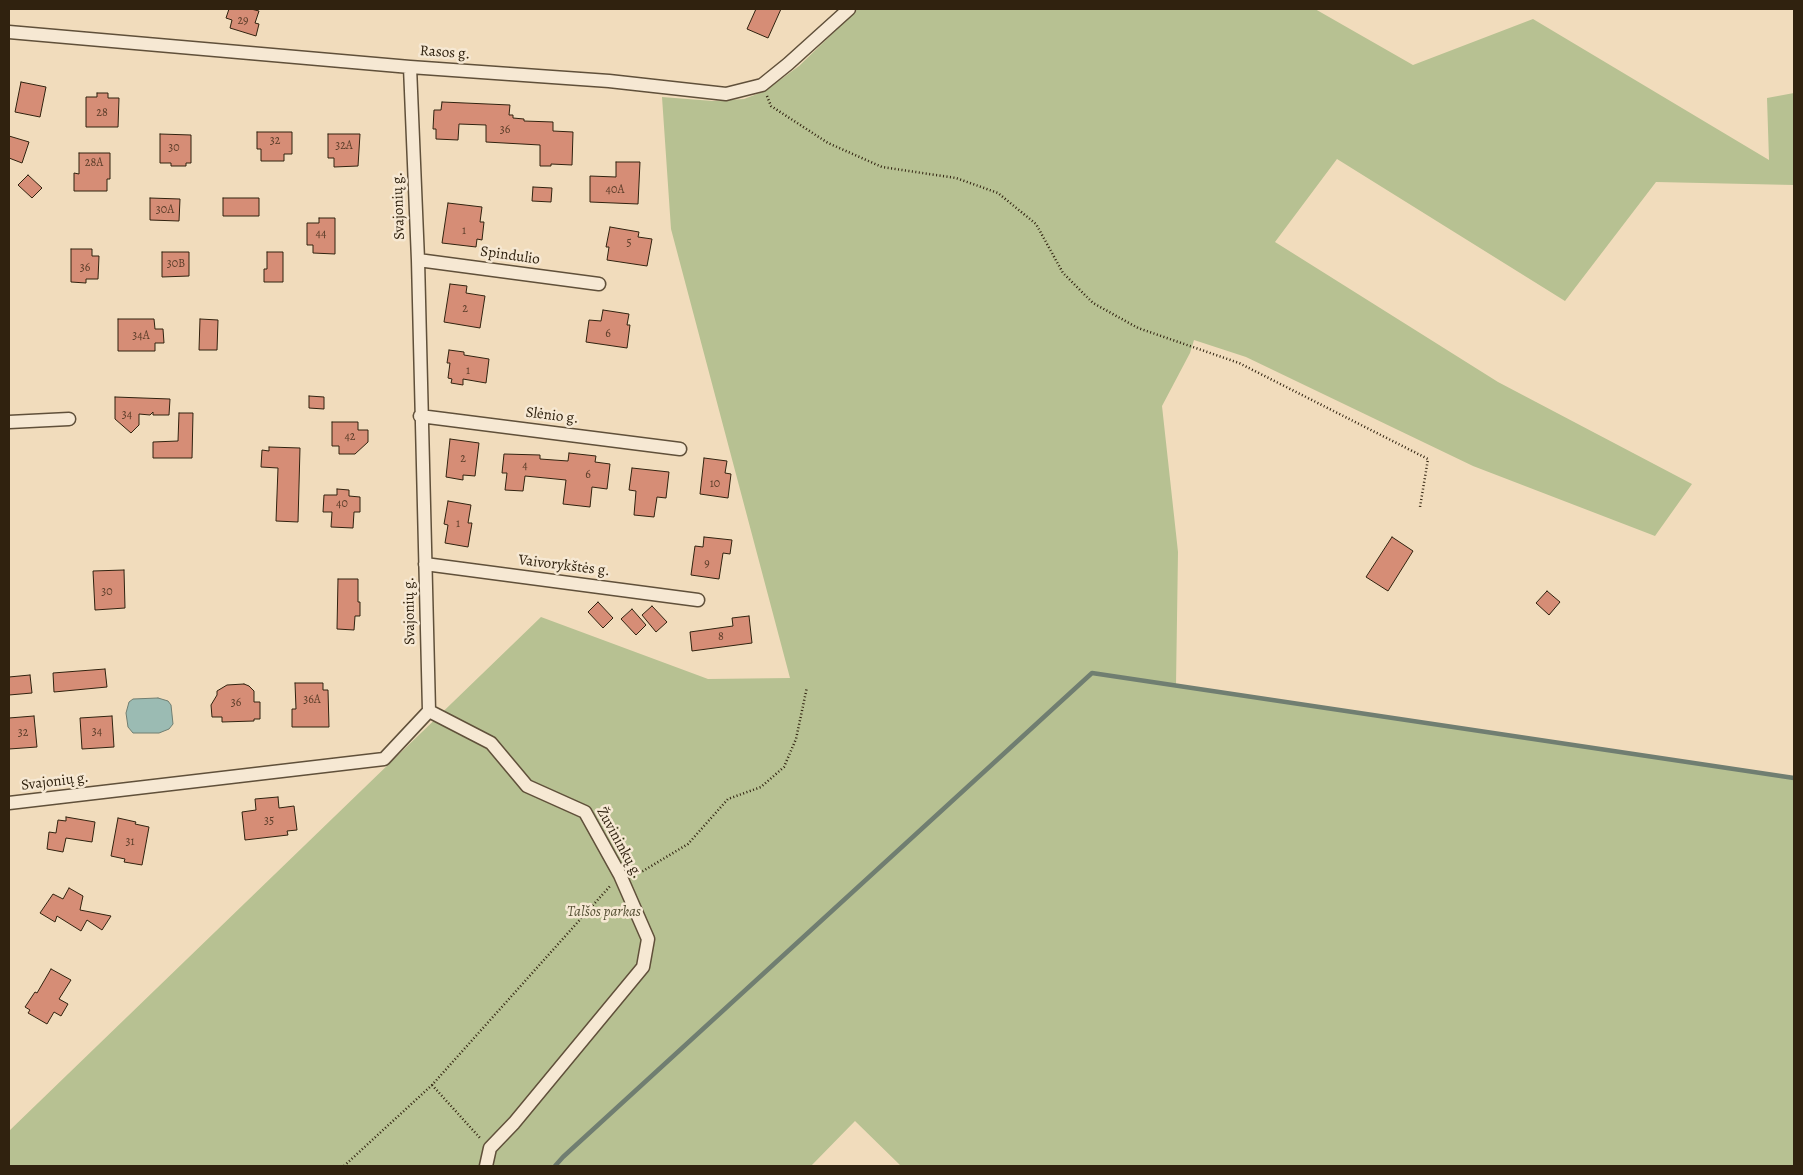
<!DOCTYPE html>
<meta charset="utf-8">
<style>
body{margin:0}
#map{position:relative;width:1803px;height:1175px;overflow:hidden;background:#f1dcbc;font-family:Alegreya,serif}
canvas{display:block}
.frame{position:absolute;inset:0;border:10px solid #30220f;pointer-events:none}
</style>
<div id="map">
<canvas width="1803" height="1175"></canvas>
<div class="frame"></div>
</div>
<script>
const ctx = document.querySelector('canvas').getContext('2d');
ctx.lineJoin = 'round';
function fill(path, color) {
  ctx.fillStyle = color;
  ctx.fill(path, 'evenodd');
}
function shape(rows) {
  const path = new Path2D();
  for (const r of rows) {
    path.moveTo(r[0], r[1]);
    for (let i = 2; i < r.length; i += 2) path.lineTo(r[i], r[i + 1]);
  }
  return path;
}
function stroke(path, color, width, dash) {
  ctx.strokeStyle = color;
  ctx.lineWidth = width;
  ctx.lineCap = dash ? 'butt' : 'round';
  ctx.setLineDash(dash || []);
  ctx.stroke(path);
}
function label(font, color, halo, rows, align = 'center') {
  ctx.font = font + ' Alegreya,serif';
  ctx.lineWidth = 5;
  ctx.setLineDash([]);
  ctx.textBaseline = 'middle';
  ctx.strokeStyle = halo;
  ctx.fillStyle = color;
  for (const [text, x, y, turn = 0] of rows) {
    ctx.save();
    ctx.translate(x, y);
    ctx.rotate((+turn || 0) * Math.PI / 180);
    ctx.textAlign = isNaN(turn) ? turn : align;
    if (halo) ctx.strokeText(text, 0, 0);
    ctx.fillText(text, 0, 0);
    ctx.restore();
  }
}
fill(shape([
 [858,9,1315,9,1413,65,1533,19,1769,160,1767,98,1794,93,1794,185,1656,182,1565,301,1337,159,1275,242,1498,382,1692,484,1655,536,1473,466,1246,357,1194,340,1190,353,1162,406,1178,552,1176,685,1794,778,1794,1166,901,1166,855,1121,811,1166,9,1166,9,1131,541,617,708,679,790,678,671,229,662,97,713,101,744,99,765,91,799,66]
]), '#b7c192');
const water = shape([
 [158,698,168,701,171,705,173,724,169,729,159,733,133,733,128,727,126,713,129,702,133,699,158,698]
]);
fill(water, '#9bbbb3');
stroke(water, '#707e71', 1);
stroke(shape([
 [555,1166,563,1157,1092,673,1794,778]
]), '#707e71', 4.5);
const building = shape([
 [229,9,251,9,259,11,255,23,259,24,256,36,230,28,232,20,226,18,229,9],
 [756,9,781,9,768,38,747,29,756,9],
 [21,82,46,87,40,117,15,112,21,82],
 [97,93,108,93,108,98,119,98,118,127,86,127,86,97,97,97,97,93],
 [442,102,510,105,509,115,513,115,513,118,524,119,524,121,553,122,553,131,573,132,572,165,551,164,551,166,540,166,540,145,486,142,486,125,459,124,458,140,436,139,436,129,433,129,434,110,441,110,442,102],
 [257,132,292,132,292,154,284,154,284,161,261,161,261,149,257,149,257,132],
 [160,134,191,135,191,163,186,163,186,166,171,166,171,163,160,163,160,134],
 [328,134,360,134,358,166,334,167,334,158,328,158,328,134],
 [9,136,29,142,22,163,9,158,9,136],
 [79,153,110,153,110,179,107,179,107,191,74,191,74,173,79,174,79,153],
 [616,162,640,162,638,204,590,202,590,176,616,177,616,162],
 [28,175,42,188,32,198,18,185,28,175],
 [533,187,552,188,551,202,532,201,533,187],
 [150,198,180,199,179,221,150,220,150,198],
 [223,198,259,198,259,216,223,216,223,198],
 [448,203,482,207,480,222,484,222,482,240,477,239,476,247,442,243,448,203],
 [319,218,335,218,335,254,313,253,313,245,307,245,307,223,319,223,319,218],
 [610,227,639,232,638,237,652,239,647,266,607,260,609,247,606,247,610,227],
 [71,249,92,249,92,256,99,256,98,279,86,279,86,283,71,282,71,249],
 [162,252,189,252,189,276,162,277,162,252],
 [267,252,283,252,283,282,264,282,264,269,267,269,267,252],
 [450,284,467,286,466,293,485,296,480,328,444,322,450,284],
 [603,310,629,314,627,325,630,325,627,348,586,342,589,320,601,321,603,310],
 [118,319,154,319,155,329,163,329,164,343,155,343,155,351,118,351,118,319],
 [200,319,218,320,217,350,199,350,200,319],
 [449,350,464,352,464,355,489,359,486,383,463,379,463,385,451,383,452,379,448,378,450,363,447,363,449,350],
 [309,396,324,397,324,409,309,408,309,396],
 [115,397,170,399,169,415,153,415,153,412,150,415,139,414,139,425,131,433,115,419,115,397],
 [179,413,193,413,192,458,153,458,153,442,178,441,179,413],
 [332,422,358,422,358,430,368,430,368,442,355,454,339,454,339,446,332,446,332,422],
 [450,439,479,443,475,476,463,475,463,480,446,477,450,439],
 [269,447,300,448,298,522,276,521,278,468,261,467,262,450,269,451,269,447],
 [569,453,596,456,595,462,610,464,607,489,592,487,590,507,563,504,566,480,525,476,523,491,505,490,507,473,502,473,504,454,540,455,540,459,568,461,569,453],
 [704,458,727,461,725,473,731,474,728,498,700,494,704,458],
 [632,468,669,472,666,498,657,497,654,517,634,515,636,491,629,490,632,468],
 [337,489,349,490,349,496,360,497,360,512,354,512,353,528,331,527,332,512,323,512,324,495,337,495,337,489],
 [448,501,471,505,468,523,472,523,468,547,445,543,448,525,444,524,448,501],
 [704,537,732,540,730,554,723,553,719,579,691,575,695,546,703,547,704,537],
 [1392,537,1413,551,1388,591,1366,577,1392,537],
 [124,570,125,608,95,610,93,571,124,570],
 [338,579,358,579,358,602,360,602,360,616,355,616,354,630,337,629,338,579],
 [1547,591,1560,602,1549,615,1536,603,1547,591],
 [598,602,613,618,603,628,588,612,598,602],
 [652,606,667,622,656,632,642,615,652,606],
 [632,609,646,625,636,635,621,619,632,609],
 [749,616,752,643,692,651,690,632,733,626,732,618,749,616],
 [105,669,107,687,54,692,53,673,105,669],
 [30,675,32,693,9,695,9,677,30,675],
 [295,683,323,683,323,690,328,690,329,727,292,727,292,709,296,709,295,683],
 [244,684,249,686,254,691,254,702,260,702,260,719,254,719,254,721,222,722,222,717,212,717,211,705,217,695,217,691,227,685,244,684],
 [34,716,37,747,9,749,9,718,34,716],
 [112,716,114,747,82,749,80,718,112,716],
 [278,797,279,808,294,806,297,830,287,831,288,835,245,840,242,812,256,810,255,799,278,797],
 [66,817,95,822,92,842,66,838,63,852,47,849,49,832,56,833,58,820,66,821,66,817],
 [118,818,136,822,135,824,149,827,142,865,124,862,125,859,111,856,118,818],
 [69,888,83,896,80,910,111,916,102,930,87,920,81,931,57,916,55,922,40,913,53,894,63,899,69,888],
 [51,969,71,980,59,999,68,1004,61,1016,54,1012,47,1024,28,1013,30,1010,25,1007,35,992,37,993,51,969]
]);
fill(building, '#d68d76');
stroke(building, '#30220f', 1);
const street = shape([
 [9,32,410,67,609,81,726,94,762,85,788,64,849,9],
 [418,260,599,284],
 [420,416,680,449],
 [9,422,69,419],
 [425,564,698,600],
 [429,711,491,743,527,786,585,812,620,875,648,939,643,967,514,1123,490,1148,486,1166],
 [9,803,384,759,429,711,418,260,410,67]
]);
stroke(street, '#60503a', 15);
stroke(shape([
 [767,96,771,106,828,143,882,167,956,178,998,193,1036,224,1063,273,1093,303,1138,328,1239,363,1428,459,1420,507],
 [632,873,643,871,688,844,728,799,761,787,784,767,796,739,807,687],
 [432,1085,480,1138],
 [344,1166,432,1085,611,885]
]), '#30220f', 2.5, [1, 2.5]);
stroke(street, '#f6e8d3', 12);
label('12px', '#5a3d29', null, [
 ["29",243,21],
 ["28",102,113],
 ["36",505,130],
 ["32",275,141],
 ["32A",344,146],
 ["30",174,148],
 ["28A",94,163],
 ["40A",615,190],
 ["30A",165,210],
 ["1",464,231],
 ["44",321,234],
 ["5",629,243],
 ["30B",176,264],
 ["36",85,268],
 ["2",465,309],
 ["6",608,334],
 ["34A",141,336],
 ["1",468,371],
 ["34",127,415],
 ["42",350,437],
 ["2",463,459],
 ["4",525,466],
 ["6",588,475],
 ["10",715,484],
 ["40",342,504],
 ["1",458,524],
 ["9",707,564],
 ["30",107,592],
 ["8",721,637],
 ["36A",312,700],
 ["36",236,703],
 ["34",97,732],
 ["32",23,733],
 ["35",269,821],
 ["31",130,842]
]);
label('15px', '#30220f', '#f6e8d3', [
 ["Rasos g.",445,53,4],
 ["Svajonių g.",399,206,-92],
 ["Spindulio",510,256,8],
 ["Slėnio g.",552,416,7],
 ["Vaivorykštės g.",564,566,7],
 ["Svajonių g.",410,611,-91],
 ["Svajonių g.",55,782,-7],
 ["Žuvininkų g.",619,843,61]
]);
label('italic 15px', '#585236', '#f6e8d3', [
 ["Talšos parkas",604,912]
]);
</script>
